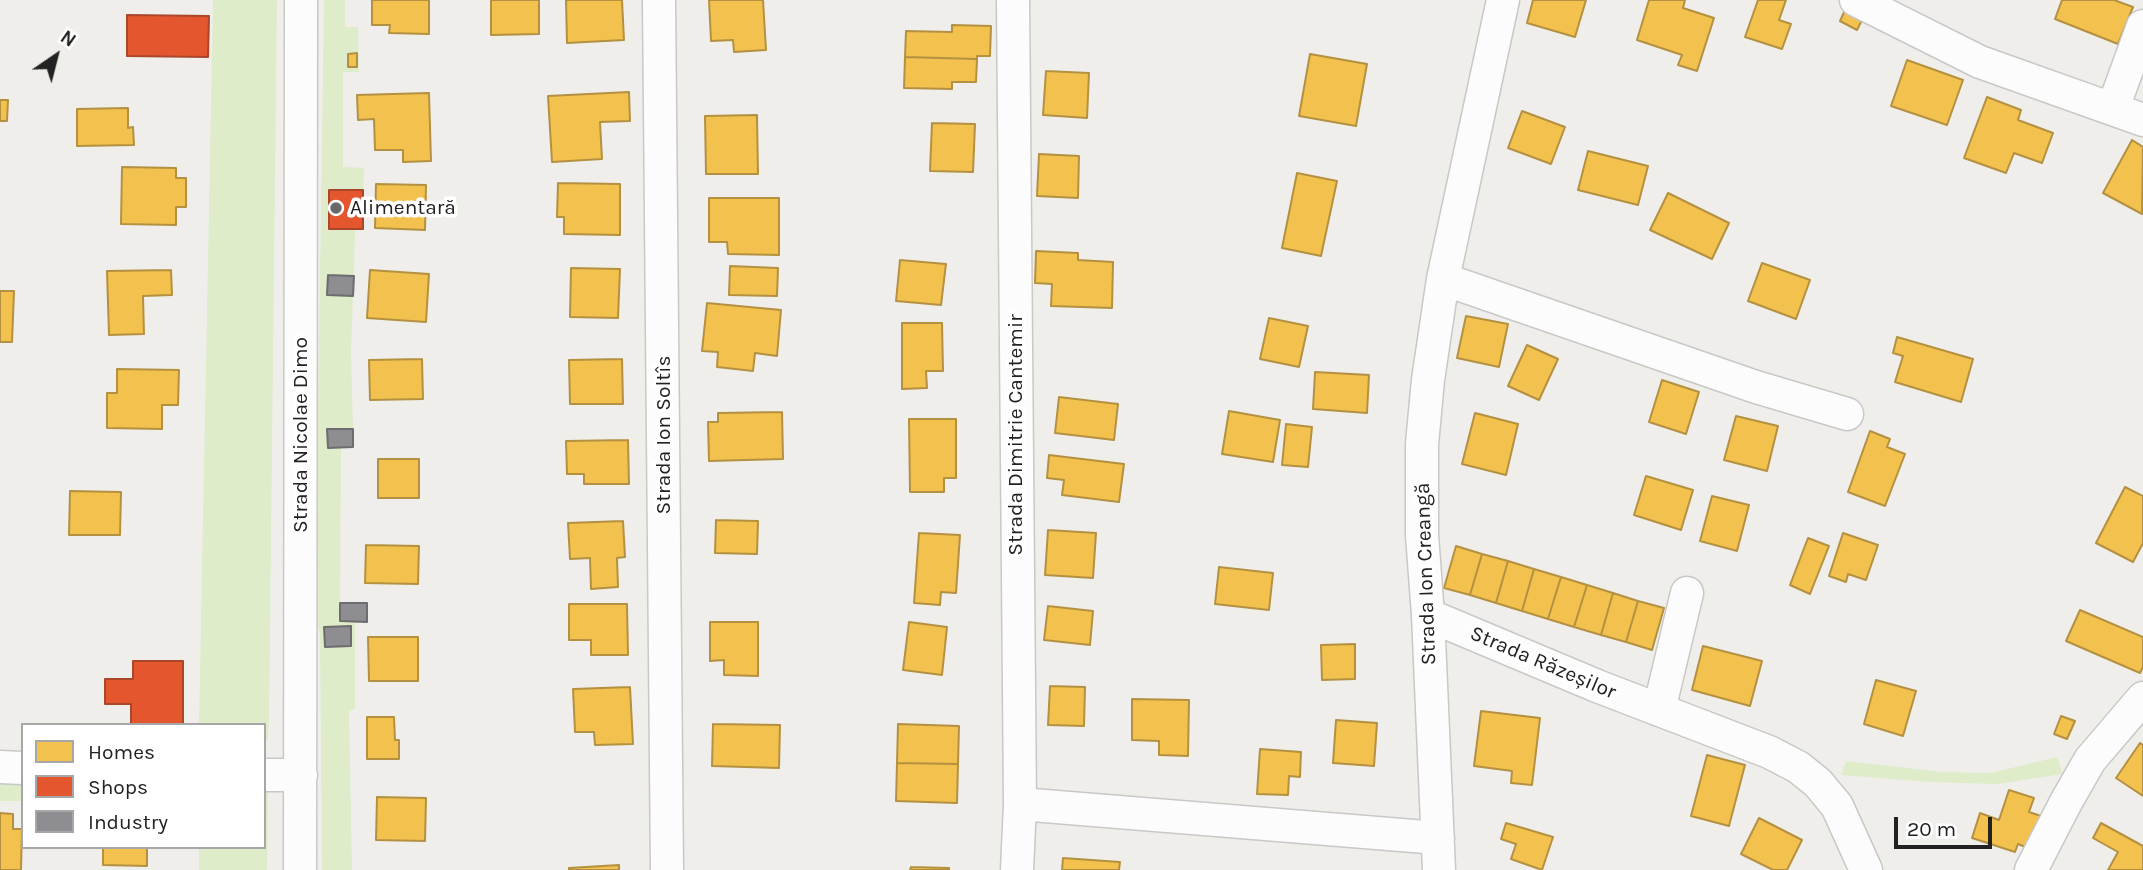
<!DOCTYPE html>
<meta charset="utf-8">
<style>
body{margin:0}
#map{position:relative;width:2143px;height:870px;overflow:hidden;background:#f0eeeb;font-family:Karla,sans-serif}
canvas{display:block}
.legend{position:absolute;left:21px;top:723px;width:245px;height:126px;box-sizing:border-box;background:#fff;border:2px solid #a7a7a7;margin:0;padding:9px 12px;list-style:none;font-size:21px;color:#222}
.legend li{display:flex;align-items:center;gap:14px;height:35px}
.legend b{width:35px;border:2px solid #a7a7a7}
.north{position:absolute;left:21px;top:21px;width:70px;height:70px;-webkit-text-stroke:5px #fff;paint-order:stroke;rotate:35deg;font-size:19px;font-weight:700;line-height:28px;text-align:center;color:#222}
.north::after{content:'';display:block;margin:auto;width:24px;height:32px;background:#222;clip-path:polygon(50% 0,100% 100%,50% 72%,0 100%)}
.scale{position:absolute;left:1894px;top:817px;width:98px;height:32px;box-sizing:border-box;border:4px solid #222;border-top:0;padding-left:9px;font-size:21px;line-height:24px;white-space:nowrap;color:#222;-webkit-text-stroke:5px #fff;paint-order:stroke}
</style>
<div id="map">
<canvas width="2143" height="870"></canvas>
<ul class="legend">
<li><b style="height:19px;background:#f2c14e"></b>Homes</li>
<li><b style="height:19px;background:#e4572e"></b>Shops</li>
<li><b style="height:19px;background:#8d8d92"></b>Industry</li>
</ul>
<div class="north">N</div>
<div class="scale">20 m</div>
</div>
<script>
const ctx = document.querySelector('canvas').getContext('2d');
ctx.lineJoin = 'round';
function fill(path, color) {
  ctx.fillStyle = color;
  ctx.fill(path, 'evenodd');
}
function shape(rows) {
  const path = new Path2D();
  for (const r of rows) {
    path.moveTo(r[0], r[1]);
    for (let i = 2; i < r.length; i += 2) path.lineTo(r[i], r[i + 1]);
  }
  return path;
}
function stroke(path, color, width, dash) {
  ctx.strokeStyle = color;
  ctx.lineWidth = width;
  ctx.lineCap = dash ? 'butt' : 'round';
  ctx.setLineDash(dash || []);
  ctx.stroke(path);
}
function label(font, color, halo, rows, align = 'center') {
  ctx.font = font + ' Karla,sans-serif';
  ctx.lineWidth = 7;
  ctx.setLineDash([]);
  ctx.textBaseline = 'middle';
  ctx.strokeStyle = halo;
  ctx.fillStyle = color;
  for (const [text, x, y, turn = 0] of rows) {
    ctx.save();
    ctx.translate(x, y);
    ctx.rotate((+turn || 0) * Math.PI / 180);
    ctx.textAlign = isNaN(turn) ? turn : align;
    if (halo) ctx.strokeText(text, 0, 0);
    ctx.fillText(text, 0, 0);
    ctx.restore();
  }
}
fill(shape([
 [213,0,277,0,269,721,268,738,264,745,264,725,199,725],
 [324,0,345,0,345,27,358,27,359,72,343,72,343,167,364,168,363,190,329,190,355,229,354,276,328,275,327,295,353,296,351,350,353,429,328,429,328,447,341,447,340,621,355,622,355,709,349,711,352,870,322,870,320,635,315,616],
 [2057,757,2063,774,1997,784,1929,782,1841,775,1846,761,1943,772,1991,773],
 [0,784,23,784,23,801,0,801],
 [264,788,268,788,267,870,199,870,199,847,264,847]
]), '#deecca');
const homes = shape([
 [372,0,429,0,429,34,389,33,390,25,372,25,372,0],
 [491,0,539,0,539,34,491,35,491,0],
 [566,0,622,0,624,40,567,43,566,0],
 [709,0,763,0,766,50,734,52,733,40,711,41,709,0],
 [1533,0,1586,0,1575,37,1527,23,1533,0],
 [1649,0,1685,0,1683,8,1714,18,1697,71,1678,65,1682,55,1637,40,1649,0],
 [1758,0,1786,0,1779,20,1791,24,1782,49,1745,37,1758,0],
 [2062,0,2114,0,2133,7,2118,44,2055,19,2062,0],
 [1845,10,1863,18,1857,30,1840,21,1845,10],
 [952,25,991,26,990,56,977,56,977,59,905,57,906,31,952,32,952,25],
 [357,53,357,67,348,67,348,54,357,53],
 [1310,54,1367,64,1356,126,1299,116,1310,54],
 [905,57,977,59,976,82,952,82,952,89,904,88,905,57],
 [1907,60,1963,80,1947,125,1891,106,1907,60],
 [1046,71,1089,73,1087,118,1043,115,1046,71],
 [629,92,630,121,600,122,602,159,552,162,548,96,629,92],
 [429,93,431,161,403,162,403,150,375,150,374,119,358,120,357,95,429,93],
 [1987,97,2021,110,2018,120,2053,133,2042,163,2014,153,2006,173,1964,158,1987,97],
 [0,100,8,100,7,121,0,121,0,100],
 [128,108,128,128,133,127,134,145,77,146,77,109,128,108],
 [1522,111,1565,127,1551,164,1508,148,1522,111],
 [757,115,758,174,706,174,705,116,757,115],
 [932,123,975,124,973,172,930,171,932,123],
 [2132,140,2143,147,2142,214,2103,193,2132,140],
 [1588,151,1648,166,1638,205,1578,190,1588,151],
 [1039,154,1079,156,1078,198,1037,196,1039,154],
 [122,167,176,168,176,178,186,178,186,207,176,207,176,225,121,224,122,167],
 [1297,173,1337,181,1321,256,1282,248,1297,173],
 [558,183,620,184,620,235,564,234,564,217,557,217,558,183],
 [376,184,426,185,425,230,375,228,376,184],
 [1668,193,1729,223,1712,259,1650,230,1668,193],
 [709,198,779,198,779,255,728,254,727,242,709,242,709,198],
 [1036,251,1078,253,1078,260,1113,262,1112,308,1051,306,1052,284,1035,283,1036,251],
 [900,260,946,264,941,305,896,301,900,260],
 [1762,263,1810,280,1796,319,1748,301,1762,263],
 [730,266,778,268,777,296,729,295,730,266],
 [571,268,620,269,618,318,570,317,571,268],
 [171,270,172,295,143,296,144,334,109,335,107,271,171,270],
 [370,270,429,274,426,322,367,318,370,270],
 [0,291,14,291,12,342,0,342,0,291],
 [707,303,781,310,777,356,755,353,753,371,717,367,718,352,702,351,707,303],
 [1466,316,1508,324,1499,367,1457,358,1466,316],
 [1269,318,1308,326,1299,367,1260,359,1269,318],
 [902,323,942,323,943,371,926,371,927,388,902,389,902,323],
 [1897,337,1973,359,1961,402,1895,382,1903,356,1893,353,1897,337],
 [1527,345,1558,359,1539,400,1508,386,1527,345],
 [422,359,423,399,370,400,369,360,422,359],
 [622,359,623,404,570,404,569,360,622,359],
 [117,369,179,370,178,405,162,405,162,429,107,428,107,393,117,393,117,369],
 [1315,372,1369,375,1367,413,1313,409,1315,372],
 [1662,380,1699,392,1686,434,1649,422,1662,380],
 [1059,397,1118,404,1114,440,1055,433,1059,397],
 [1229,411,1280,420,1273,462,1222,454,1229,411],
 [782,412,783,459,709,461,708,422,718,422,718,413,782,412],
 [1475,413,1518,424,1506,475,1462,464,1475,413],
 [1736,416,1778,426,1767,471,1724,460,1736,416],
 [909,419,956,419,956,478,944,478,944,492,910,492,909,419],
 [1286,424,1312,427,1308,467,1282,465,1286,424],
 [1870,431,1890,439,1887,447,1905,454,1885,506,1848,492,1870,431],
 [628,440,629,484,584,484,584,474,567,474,566,441,628,440],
 [1049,455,1124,464,1119,502,1062,495,1064,480,1047,478,1049,455],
 [378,459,419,459,419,498,378,498,378,459],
 [1646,476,1693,490,1681,530,1634,515,1646,476],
 [2125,487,2143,496,2143,543,2133,562,2096,543,2125,487],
 [70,491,121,492,120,535,69,535,70,491],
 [1712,496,1749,505,1737,551,1700,541,1712,496],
 [716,520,758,521,757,554,715,553,716,520],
 [623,521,625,557,617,558,618,587,591,589,590,558,570,559,568,523,623,521],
 [1048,530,1096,533,1093,578,1045,575,1048,530],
 [919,533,960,535,956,593,941,592,940,605,914,603,919,533],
 [1843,533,1878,545,1866,580,1848,574,1846,582,1829,576,1843,533],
 [1808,538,1829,546,1810,594,1790,585,1808,538],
 [366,545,419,546,418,584,365,583,366,545],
 [1456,546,1482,554,1470,595,1444,588,1456,546],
 [1482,554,1508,561,1496,603,1470,595,1482,554],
 [1508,561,1534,569,1522,611,1496,603,1508,561],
 [1219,567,1273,573,1269,610,1215,604,1219,567],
 [1534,569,1561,577,1548,619,1522,611,1534,569],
 [1561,577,1587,585,1574,627,1548,619,1561,577],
 [1587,585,1613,593,1601,635,1574,627,1587,585],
 [1613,593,1638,601,1626,642,1601,635,1613,593],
 [1638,601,1664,608,1652,650,1626,642,1638,601],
 [569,604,627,604,628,655,591,655,591,640,569,640,569,604],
 [1048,606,1093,611,1090,645,1044,640,1048,606],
 [2080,610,2143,637,2143,667,2140,673,2066,641,2080,610],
 [710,622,758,622,758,676,724,675,724,660,710,661,710,622],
 [909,622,947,627,942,675,903,670,909,622],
 [368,637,418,637,418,681,369,681,368,637],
 [1355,644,1355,679,1322,680,1321,645,1355,644],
 [1703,646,1762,661,1750,706,1692,690,1703,646],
 [1876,680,1916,691,1903,736,1864,724,1876,680],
 [1050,686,1085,687,1084,726,1048,725,1050,686],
 [630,687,633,744,595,745,594,732,575,732,573,689,630,687],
 [1132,699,1189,700,1188,756,1159,755,1159,741,1132,740,1132,699],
 [1481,711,1540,718,1532,785,1511,783,1512,771,1474,766,1481,711],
 [2061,716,2075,721,2067,739,2054,734,2061,716],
 [367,717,394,717,395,740,399,740,399,759,367,759,367,717],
 [1336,720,1377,723,1374,766,1333,763,1336,720],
 [713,724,780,725,779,768,712,766,713,724],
 [898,724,959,726,958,764,897,763,898,724],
 [2140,743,2143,745,2143,796,2116,778,2140,743],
 [1260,749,1301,752,1300,777,1289,776,1288,795,1257,794,1260,749],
 [1707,755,1745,765,1729,826,1691,816,1707,755],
 [897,763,958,764,957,803,896,801,897,763],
 [2009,790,2034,798,2029,812,2041,816,2030,849,2018,844,2015,852,1972,838,1980,813,1999,820,2009,790],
 [377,797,426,798,425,841,376,840,377,797],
 [0,813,13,814,13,829,22,829,21,870,0,870,0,813],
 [1759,818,1802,840,1787,870,1773,870,1741,854,1759,818],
 [1506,823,1553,837,1542,870,1511,859,1516,844,1501,839,1506,823],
 [2101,823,2143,846,2143,870,2108,870,2118,852,2093,838,2101,823],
 [103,847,147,847,147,866,103,865,103,847],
 [1063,858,1120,862,1119,870,1062,870,1063,858],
 [619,865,619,870,569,870,569,868,619,865],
 [911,867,949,868,949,870,910,870,911,867]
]);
fill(homes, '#f2c14e');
stroke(homes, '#b49141', 2);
const shops = shape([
 [127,15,209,16,208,57,127,56,127,15],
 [329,190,363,190,363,229,329,229,329,190],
 [133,661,183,661,183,725,131,725,131,704,105,704,105,679,133,679,133,661]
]);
fill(shops, '#e4572e');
stroke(shops, '#aa472a', 2);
const industry = shape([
 [328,275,354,276,353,296,327,295,328,275],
 [327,429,353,429,353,447,328,448,327,429],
 [340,603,367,603,367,622,340,621,340,603],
 [351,626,351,646,325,647,324,627,351,626]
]);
fill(industry, '#8d8d92');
stroke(industry, '#6d6d70', 2);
const minor = shape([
 [659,0,667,870],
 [1013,0,1020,804,1017,870],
 [1856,0,1980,62,2143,120],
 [2113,108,2143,26],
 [1443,279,1756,387,1847,414],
 [1428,615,1597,686,1769,752,1798,767,1818,783,1837,806,1866,870],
 [1659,710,1687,593],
 [0,767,23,768],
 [264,775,301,775],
 [1020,804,1438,838],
 [300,870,301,0],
 [1439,870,1428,615,1422,535,1422,444,1428,380,1443,279,1503,0],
 [2031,870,2066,802,2090,760,2143,698]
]);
stroke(minor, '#c9c8c7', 35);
stroke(minor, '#fdfcfc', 32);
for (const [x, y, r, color] of [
 [336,208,7,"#6a6968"]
]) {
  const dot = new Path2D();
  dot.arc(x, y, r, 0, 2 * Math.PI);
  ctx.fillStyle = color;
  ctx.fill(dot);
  stroke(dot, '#fff', 2.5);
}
label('21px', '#222', '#fff', [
 ["Alimentară",350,208]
], 'left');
label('21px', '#222', '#fff', [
 ["Strada Nicolae Dimo",301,435,-90],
 ["Strada Ion Soltîs",664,435,-90],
 ["Strada Dimitrie Cantemir",1016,435,-90],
 ["Strada Ion Creangă",1426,574,-92],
 ["Strada Răzeșilor",1543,663,23]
]);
</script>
